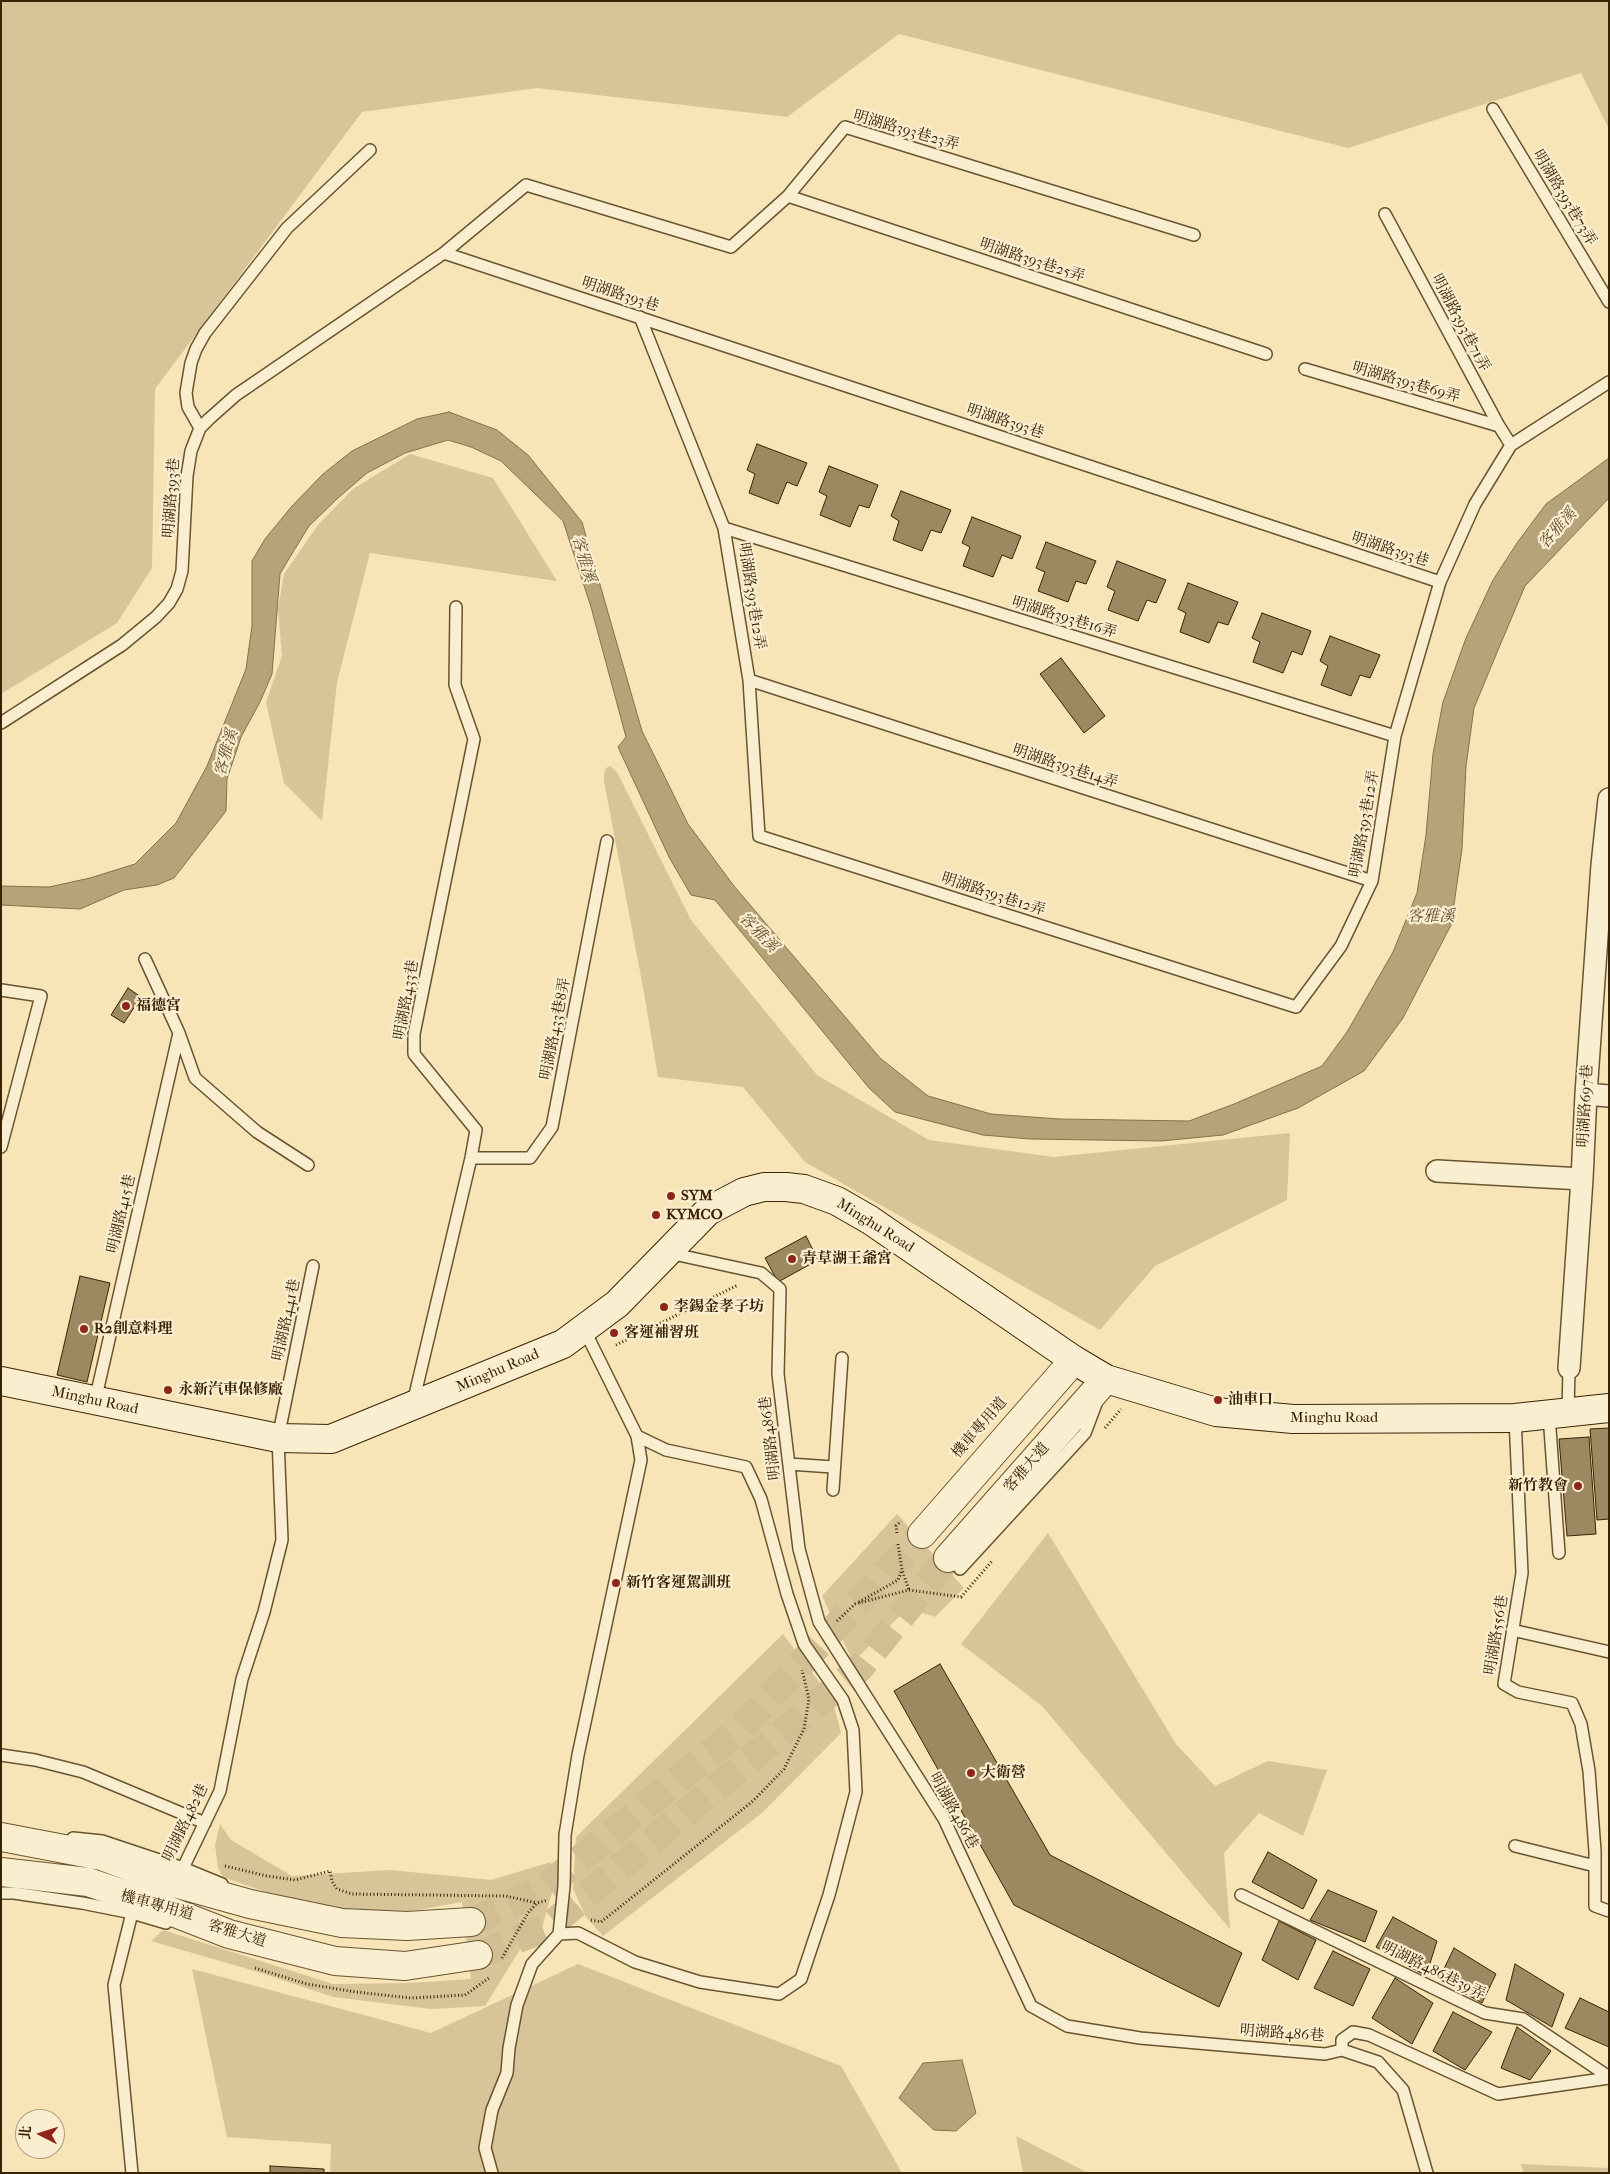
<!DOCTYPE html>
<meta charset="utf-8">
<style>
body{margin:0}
#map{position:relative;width:1610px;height:2174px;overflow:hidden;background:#f7e5b7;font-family:"IM FELL French Canon","Noto Serif TC",serif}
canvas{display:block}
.frame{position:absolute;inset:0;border:2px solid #392303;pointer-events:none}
.north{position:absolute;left:15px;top:2109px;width:50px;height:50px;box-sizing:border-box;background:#faeed0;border:1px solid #ad9d7e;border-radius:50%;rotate:275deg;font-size:14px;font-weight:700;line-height:20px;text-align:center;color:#392303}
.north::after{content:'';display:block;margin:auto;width:18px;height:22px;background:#8f2418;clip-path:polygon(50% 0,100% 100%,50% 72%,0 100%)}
</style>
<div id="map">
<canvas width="1610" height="2174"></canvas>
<div class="frame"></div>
<div class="north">北</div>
</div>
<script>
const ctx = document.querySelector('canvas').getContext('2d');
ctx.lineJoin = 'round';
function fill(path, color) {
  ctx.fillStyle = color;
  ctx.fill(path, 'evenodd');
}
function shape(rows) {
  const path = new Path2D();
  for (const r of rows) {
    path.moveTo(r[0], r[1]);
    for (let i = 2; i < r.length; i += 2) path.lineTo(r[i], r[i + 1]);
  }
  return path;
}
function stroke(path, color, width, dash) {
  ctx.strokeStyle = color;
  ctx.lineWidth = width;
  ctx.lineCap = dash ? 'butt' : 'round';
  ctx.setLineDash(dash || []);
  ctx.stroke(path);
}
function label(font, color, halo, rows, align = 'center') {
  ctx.font = font + ' "IM FELL French Canon","Noto Serif TC",serif';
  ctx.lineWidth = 4.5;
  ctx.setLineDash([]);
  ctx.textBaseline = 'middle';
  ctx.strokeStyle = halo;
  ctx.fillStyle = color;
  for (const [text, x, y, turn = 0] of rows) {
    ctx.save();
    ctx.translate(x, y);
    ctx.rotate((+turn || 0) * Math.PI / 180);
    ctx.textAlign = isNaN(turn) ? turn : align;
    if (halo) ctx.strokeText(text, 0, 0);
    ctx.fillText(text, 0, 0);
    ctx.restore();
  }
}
fill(shape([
 [1,1,1609,1,1609,129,1581,73,1348,148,899,34,787,117,537,88,362,112,155,389,152,568,117,623,1,694],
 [410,454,493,478,557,581,370,553,337,682,322,821,284,783,266,702,282,656,278,609,284,574,318,525,353,489],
 [610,766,617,772,691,920,817,1075,929,1140,1054,1157,1290,1133,1287,1200,1155,1266,1100,1330,805,1162,743,1087,658,1077,644,993,604,781,604,773,606,768],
 [897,1514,964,1588,935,1617,908,1608,853,1662,822,1596],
 [1048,1533,1176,1744,1215,1786,1268,1761,1327,1770,1303,1836,1259,1813,1224,1853,1230,1929,1042,1706,961,1644],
 [783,1634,832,1699,841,1733,762,1813,603,1936,586,1917,573,1889,576,1837],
 [220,1824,231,1840,292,1876,390,1870,491,1880,551,1862,553,1889,542,1928,519,1951,485,2006,431,2009,333,1997,258,1972,151,1941,163,1930,333,1984,411,1983,471,1979,462,1902,384,1916,291,1901,223,1877,218,1868,215,1845],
 [578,1964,841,2066,902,2173,330,2173,331,2144,227,2137,192,1969,431,2033],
 [1016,2136,1088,2173,1023,2173],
 [1521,2164,1609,2168,1609,2173,1524,2173]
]), '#d7c498');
const water = shape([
 [449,412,497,430,528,455,582,522,642,731,688,824,734,886,880,1058,928,1096,991,1114,1059,1119,1189,1121,1234,1104,1322,1066,1347,1032,1393,952,1417,893,1426,835,1433,754,1443,702,1466,638,1493,580,1517,543,1546,504,1609,458,1609,498,1525,586,1498,650,1474,708,1466,766,1462,849,1451,925,1403,1018,1364,1071,1298,1108,1223,1135,1161,1141,1030,1139,983,1135,895,1112,869,1088,715,900,691,895,669,857,618,747,626,737,591,607,563,521,501,461,471,447,448,440,405,453,367,473,338,498,309,526,290,557,280,574,272,674,260,702,241,737,227,779,226,811,174,878,157,885,124,890,80,909,1,905,1,886,49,887,90,878,135,864,176,823,207,766,246,669,252,626,252,561,265,539,292,506,323,474,352,451,417,419,449,412],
 [962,2060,976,2113,956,2131,934,2130,899,2098,923,2063,962,2060]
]);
fill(water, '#b6a37a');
stroke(water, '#84704a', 1);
const building = shape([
 [757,444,807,463,797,486,787,482,778,504,749,493,755,474,747,470,757,444],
 [829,466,878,485,869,508,859,505,850,527,820,515,827,496,819,492,829,466],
 [901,491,951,510,941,533,931,530,922,551,893,540,899,521,891,516,901,491],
 [972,517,1021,536,1012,559,1002,555,993,577,963,566,970,547,962,543,972,517],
 [1046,542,1096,561,1086,584,1076,581,1068,602,1038,591,1045,572,1036,568,1046,542],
 [1117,561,1166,580,1156,603,1147,600,1138,621,1108,610,1115,591,1107,587,1117,561],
 [1188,583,1238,602,1228,625,1218,622,1209,643,1180,632,1186,613,1178,609,1188,583],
 [1262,613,1311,631,1302,655,1292,651,1283,673,1253,662,1260,642,1252,638,1262,613],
 [1330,636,1380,655,1370,678,1360,675,1351,696,1321,685,1328,666,1320,661,1330,636],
 [1061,658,1105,716,1084,733,1040,674,1061,658],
 [128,988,141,997,124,1023,111,1015,128,988],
 [806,1236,818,1260,778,1282,765,1258,806,1236],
 [80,1276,110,1283,87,1382,57,1375,80,1276],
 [1609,1428,1609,1519,1597,1520,1590,1429,1609,1428],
 [1589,1437,1596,1534,1567,1536,1559,1439,1589,1437],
 [940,1664,1050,1855,1242,1953,1219,2007,1014,1905,894,1691,940,1664],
 [1268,1852,1317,1880,1303,1909,1252,1882,1268,1852],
 [1328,1890,1377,1911,1365,1942,1310,1920,1328,1890],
 [1393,1917,1437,1941,1426,1976,1376,1947,1393,1917],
 [1279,1921,1316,1940,1298,1980,1262,1960,1279,1921],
 [1454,1948,1496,1974,1482,2003,1439,1979,1454,1948],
 [1333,1951,1370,1969,1353,2006,1314,1988,1333,1951],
 [1515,1964,1564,1994,1552,2027,1506,2000,1515,1964],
 [1395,1978,1433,2003,1412,2044,1372,2018,1395,1978],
 [1580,1998,1609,2012,1609,2047,1565,2028,1580,1998],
 [1453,2012,1492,2032,1465,2070,1433,2051,1453,2012],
 [1517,2027,1551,2051,1530,2080,1501,2068,1517,2027],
 [270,2166,324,2169,324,2173,270,2173,270,2166]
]);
fill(building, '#9c8861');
stroke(building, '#392303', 1);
stroke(shape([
 [471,1922,543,1889,740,1729,922,1534],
 [478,1955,548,1927,860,1668,948,1558]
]), '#d1be93', 28, [28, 14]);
const service = shape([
 [1493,109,1609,302],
 [788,196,1266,354],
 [1385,214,1499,426,1511,445],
 [444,253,526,185,731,247,788,196,845,127,1194,235],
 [640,317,724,528,749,680,759,836,1296,1007,1341,946,1372,881,1395,736,1440,582,1475,504,1511,445,1609,382],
 [1305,369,1499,426],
 [200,428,188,407,186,393,191,363,196,349,205,333,287,228,370,150],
 [724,528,1395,736],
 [749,680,1372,881],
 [1,723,122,645,156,617,169,603,177,589,182,571,187,476,191,451,200,428,209,419,236,395,444,253,1440,582],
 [145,959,179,1033,195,1078,257,1132,308,1165],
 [1,990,41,996,1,1147],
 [471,1158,530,1158,552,1127,607,841],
 [669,1253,761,1273,780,1289,778,1374,799,1549,819,1622,944,1819,1031,2006,1067,2026,1140,2038,1325,2054,1342,2050,1378,2062,1403,2090,1427,2173],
 [95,1401,179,1033],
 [413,1403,471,1158,476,1130,414,1054,414,1034,474,739,455,685,456,607],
 [1568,1413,1569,1368],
 [1549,1415,1559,1553],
 [1515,1418,1522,1573,1504,1684,1518,1692,1572,1703,1581,1724,1589,1771,1595,1851,1595,1906,1609,1911],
 [789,1464,833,1467],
 [833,1490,842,1358],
 [960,1569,1085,1433,1096,1404],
 [1512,1630,1609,1652],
 [1,1755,35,1760,83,1772,205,1823],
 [73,1838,102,1841,183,1868,222,1884],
 [1515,1846,1595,1866],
 [172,1881,183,1868,220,1791,242,1679,264,1612,282,1540,278,1438,313,1266],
 [1,1893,14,1893,82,1903,132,1913,166,1923],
 [1241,1895,1485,2013,1523,2019,1609,2077],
 [559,1934,564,1886,565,1835,578,1755,641,1460,637,1436],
 [1342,2050,1342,2040,1353,2032,1369,2035,1498,2094,1609,2078],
 [132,2173,114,1985,132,1913,144,1904],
 [492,2173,485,2148,492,2110,507,2073,509,2048,517,2005,532,1964,559,1934,578,1933,635,1962,700,1982,779,1994,801,1979,829,1895,856,1792,853,1730,843,1700,804,1644,787,1594,761,1499,746,1467,666,1450,637,1436,584,1329]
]);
const minor = shape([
 [1586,1094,1609,1096],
 [1437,1171,1582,1179],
 [1569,1368,1582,1179,1586,1094,1602,865,1609,799]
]);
const tertiary = shape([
 [922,1534,1074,1360],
 [948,1558,1106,1379],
 [1,1837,101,1856,171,1882,250,1904,342,1923,407,1926,471,1922],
 [1,1872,88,1882,147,1902,229,1934,335,1961,405,1966,478,1955]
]);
const secondary = shape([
 [1,1381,278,1438,331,1439,563,1344,617,1304,708,1211,744,1192,764,1187,786,1187,804,1189,837,1201,870,1220,1074,1360,1106,1379,1216,1412,1293,1419,1515,1418,1609,1408]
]);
stroke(service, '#685430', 14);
stroke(minor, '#685430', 24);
stroke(tertiary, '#685430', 30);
stroke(secondary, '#392303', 30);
stroke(shape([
 [616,1345,738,1285],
 [1105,1428,1121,1409],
 [897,1533,896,1526,901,1521],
 [898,1544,902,1570,909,1590],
 [859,1602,898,1580,902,1570],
 [837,1621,855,1604,909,1590,961,1597,993,1560],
 [225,1866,267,1876,295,1880,330,1871,332,1881,337,1889,352,1894,506,1896,537,1903],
 [591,1920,601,1922,753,1801,784,1769,804,1729,809,1699,802,1670],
 [502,1958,528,1913,537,1903,548,1900],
 [255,1968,307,1984,356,1992,411,1998,465,1995,489,1978]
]), '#392303', 3, [1, 2.5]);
stroke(service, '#faeed0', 11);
stroke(minor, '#faeed0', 21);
stroke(tertiary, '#faeed0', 28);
stroke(secondary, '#faeed0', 28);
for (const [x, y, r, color] of [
 [126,1006,5,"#8f2418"],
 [671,1196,5,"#8f2418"],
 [656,1215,5,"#8f2418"],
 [792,1259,5,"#8f2418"],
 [664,1307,5,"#8f2418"],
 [84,1329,5,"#8f2418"],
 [614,1333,5,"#8f2418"],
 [168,1390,5,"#8f2418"],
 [1218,1400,5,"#8f2418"],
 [1578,1486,5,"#8f2418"],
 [616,1583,5,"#8f2418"],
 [971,1773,5,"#8f2418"]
]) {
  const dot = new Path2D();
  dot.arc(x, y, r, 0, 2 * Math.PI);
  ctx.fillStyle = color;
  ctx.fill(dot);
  stroke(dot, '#faeed0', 2);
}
label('15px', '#392303', '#faeed0', [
 ["明湖路393巷23弄",906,131,16],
 ["明湖路393巷73弄",1564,198,59],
 ["明湖路393巷25弄",1032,261,18],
 ["明湖路393巷",620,295,18],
 ["明湖路393巷71弄",1460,323,62],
 ["明湖路393巷69弄",1406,383,16],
 ["明湖路393巷",1005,422,18],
 ["明湖路393巷",172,498,-86],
 ["明湖路393巷",1390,550,18],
 ["明湖路393巷12弄",751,596,81],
 ["明湖路393巷16弄",1064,618,17],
 ["明湖路393巷14弄",1065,767,18],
 ["明湖路393巷12弄",1365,824,-80],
 ["明湖路393巷12弄",993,895,18],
 ["明湖路433巷",407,1000,-80],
 ["明湖路433巷8弄",556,1029,-79],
 ["明湖路697巷",1586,1106,-87],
 ["明湖路415巷",122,1214,-77],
 ["Minghu Road",875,1226,32],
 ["明湖路441巷",287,1320,-78],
 ["Minghu Road",498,1371,-23],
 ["Minghu Road",95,1401,12],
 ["Minghu Road",1334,1418],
 ["機車專用道",980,1428,-49],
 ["明湖路486巷",771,1438,-97],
 ["客雅大道",1027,1468,-49],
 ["明湖路556巷",1497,1635,-81],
 ["明湖路486巷",953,1811,61],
 ["明湖路482巷",186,1823,-64],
 ["機車專用道",157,1906,15],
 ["客雅大道",237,1934,17],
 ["明湖路486巷39弄",1433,1971,26],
 ["明湖路486巷",1282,2034,4]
]);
label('bold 15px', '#392303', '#faeed0', [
 ["福德宮",136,1006],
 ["SYM",681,1196],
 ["KYMCO",666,1215],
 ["青草湖王爺宮",802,1259],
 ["李錫金孝子坊",674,1307],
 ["R2創意料理",94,1329],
 ["客運補習班",624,1333],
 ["永新汽車保修廠",178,1390],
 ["油車口",1228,1400],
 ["新竹教會",1568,1486,"right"],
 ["新竹客運駕訓班",626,1583],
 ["大衛營",981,1773]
], 'left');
label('italic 16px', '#65502d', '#faeed0', [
 ["客雅溪",1558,529,-48],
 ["客雅溪",583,559,74],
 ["客雅溪",227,753,-74],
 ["客雅溪",1431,917],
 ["客雅溪",758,933,46]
]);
</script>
